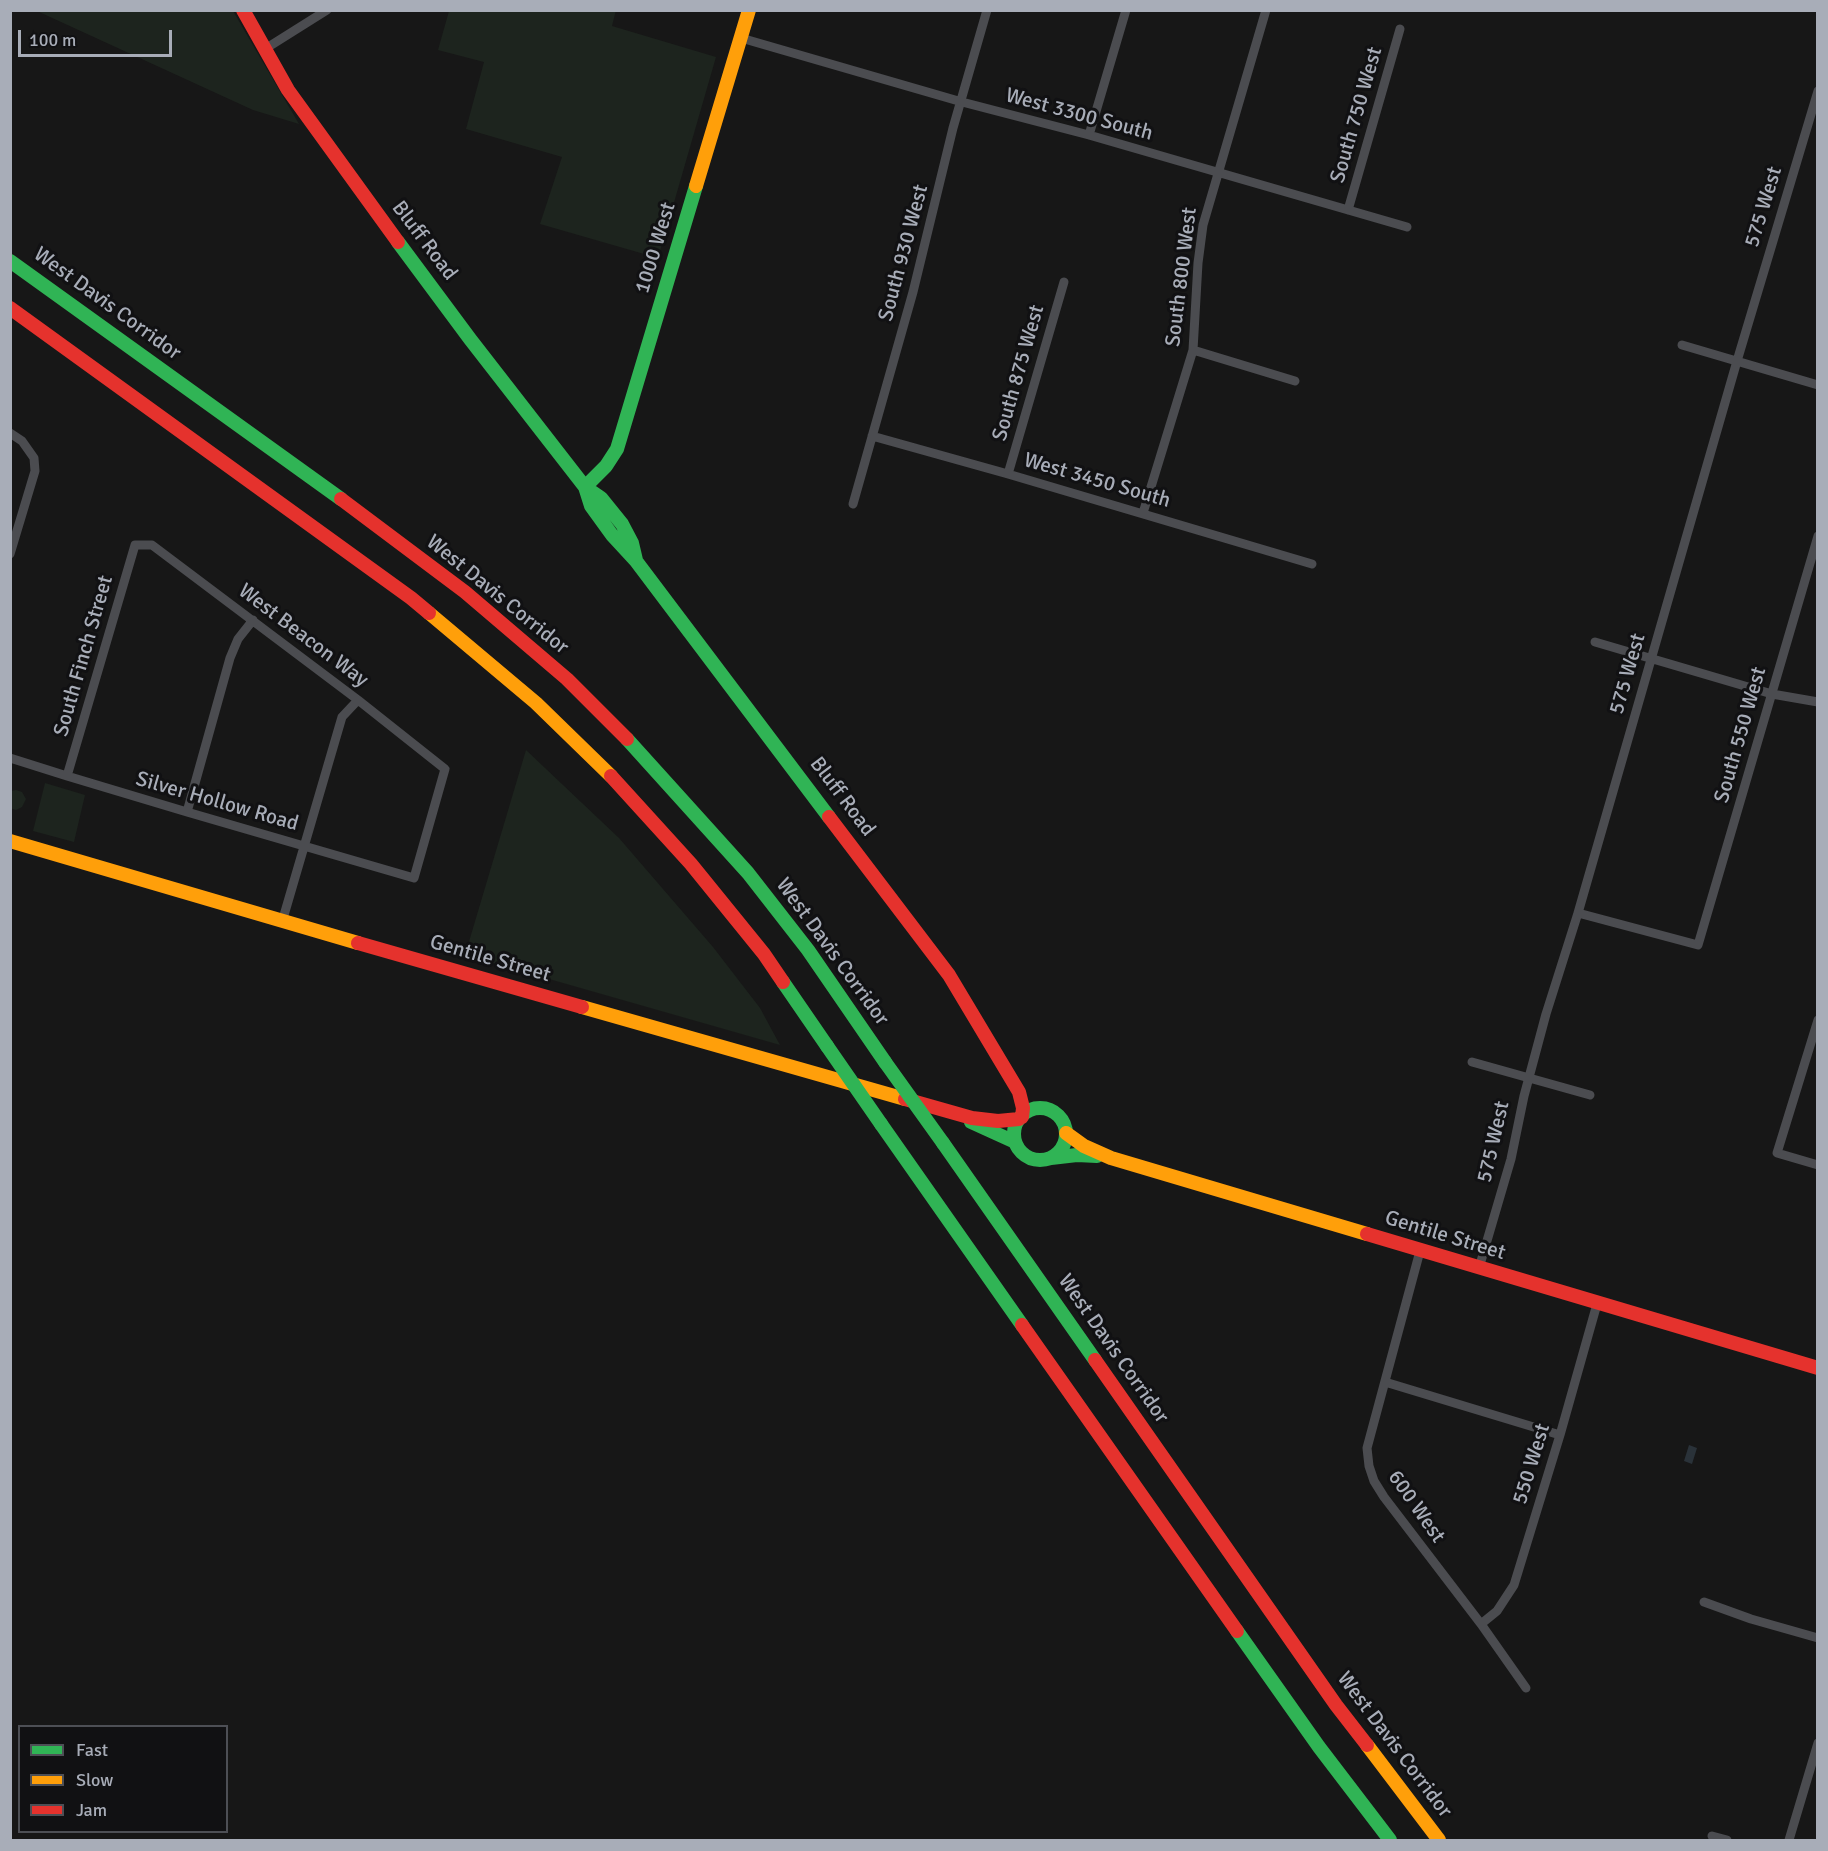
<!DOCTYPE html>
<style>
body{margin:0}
#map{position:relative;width:1828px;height:1851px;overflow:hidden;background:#171717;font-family:Signika,sans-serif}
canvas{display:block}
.frame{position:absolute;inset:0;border:12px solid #a8adb8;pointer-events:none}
.legend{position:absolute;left:18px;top:1725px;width:210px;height:108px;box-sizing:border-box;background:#111113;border:2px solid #4d4f55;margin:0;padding:8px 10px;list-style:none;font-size:18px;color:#a8adb8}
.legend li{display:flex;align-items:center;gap:12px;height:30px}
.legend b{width:30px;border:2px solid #4d4f55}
.scale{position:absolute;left:18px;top:30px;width:154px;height:27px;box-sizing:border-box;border:3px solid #a8adb8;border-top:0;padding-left:8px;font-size:18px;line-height:21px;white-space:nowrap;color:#a8adb8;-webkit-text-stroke:4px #111113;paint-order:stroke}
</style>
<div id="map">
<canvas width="1828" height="1851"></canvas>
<div class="frame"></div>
<ul class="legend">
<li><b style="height:8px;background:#30b455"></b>Fast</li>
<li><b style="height:8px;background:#ff9f0a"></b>Slow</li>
<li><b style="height:8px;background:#e5322d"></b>Jam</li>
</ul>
<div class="scale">100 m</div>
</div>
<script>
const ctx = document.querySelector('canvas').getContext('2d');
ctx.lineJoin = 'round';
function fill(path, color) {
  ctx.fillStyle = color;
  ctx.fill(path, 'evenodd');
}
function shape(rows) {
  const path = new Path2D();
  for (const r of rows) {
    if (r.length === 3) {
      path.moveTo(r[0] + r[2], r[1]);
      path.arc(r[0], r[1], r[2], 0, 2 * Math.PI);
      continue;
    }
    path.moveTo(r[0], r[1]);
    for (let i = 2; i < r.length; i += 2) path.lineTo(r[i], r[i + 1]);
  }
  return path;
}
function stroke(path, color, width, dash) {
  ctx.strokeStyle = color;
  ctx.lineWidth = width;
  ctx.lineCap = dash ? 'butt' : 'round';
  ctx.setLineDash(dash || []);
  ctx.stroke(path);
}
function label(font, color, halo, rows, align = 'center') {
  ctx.font = font + ' Signika,sans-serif';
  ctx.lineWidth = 6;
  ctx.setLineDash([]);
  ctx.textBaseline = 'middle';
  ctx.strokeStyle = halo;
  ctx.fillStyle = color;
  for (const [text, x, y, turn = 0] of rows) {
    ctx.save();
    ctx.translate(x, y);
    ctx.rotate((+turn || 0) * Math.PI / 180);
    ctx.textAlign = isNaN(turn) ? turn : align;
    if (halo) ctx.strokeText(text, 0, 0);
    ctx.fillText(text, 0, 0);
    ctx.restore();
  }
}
fill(shape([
 [616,10,612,26,716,57,658,258,540,224,562,157,466,129,484,62,438,50,449,11],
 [37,11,233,11,299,124,253,110],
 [526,750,619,838,713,947,760,1008,780,1045,465,955],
 [45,783,85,795,74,842,33,831],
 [16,790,22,792,26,799,22,807,16,810,10,808,11,791]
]), '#1d241e');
fill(shape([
 [1689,1445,1697,1448,1692,1464,1684,1461]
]), '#2a3239');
stroke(shape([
 [741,38,962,102,1089,135,1407,227],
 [265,49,327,10],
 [1089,135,1126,10],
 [1348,210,1400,29],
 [1682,345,1818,385],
 [1193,350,1295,381],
 [10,433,22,441,34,458,35,471,10,554],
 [872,436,1008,474,1312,564],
 [1008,474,1064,282],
 [853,504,913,292,953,128,987,10],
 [1143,513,1193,350,1198,263,1203,225,1266,10],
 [1595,642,1772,694,1818,702],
 [10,758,67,776,187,812,414,878,445,769,358,700,152,545,135,545,67,776],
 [187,812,230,658,238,639,253,620],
 [1578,913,1698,945,1818,536],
 [282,922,342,717,358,700],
 [1818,1020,1777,1153,1818,1165],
 [1472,1062,1590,1095],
 [1420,1251,1367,1448,1369,1466,1374,1481,1384,1497,1481,1624,1526,1688],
 [1479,1268,1511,1159,1524,1096,1546,1014,1578,913,1737,361,1818,91],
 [1385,1382,1560,1435],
 [1704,1602,1751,1619,1818,1638],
 [1481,1624,1497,1611,1514,1585,1560,1435,1597,1304],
 [1712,1836,1727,1840],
 [1789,1840,1818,1743]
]), '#4b4c50', 9);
stroke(shape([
 [398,242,470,339,585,487,601,498,622,524,632,543,636,560],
 [10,261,341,499],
 [585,487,591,506,612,535,636,561,829,817],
 [585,487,606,466,617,449,696,186],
 [627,739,748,873,808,950,885,1062],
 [783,982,827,1046],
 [1040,1134,26],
 [971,1122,1015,1142],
 [881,1124,1022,1325],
 [943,1143,1095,1360],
 [1051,1158,1077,1155,1097,1156],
 [1237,1631,1319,1747,1390,1840]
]), '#30b455', 14);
stroke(shape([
 [696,186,749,10],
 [429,613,536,703,611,776],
 [10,841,358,943],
 [582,1007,905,1099],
 [1066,1133,1084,1146,1111,1158,1367,1234],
 [1367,1745,1439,1840]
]), '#ff9f0a', 14);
stroke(shape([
 [243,10,288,90,398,242],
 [10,308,411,598,429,613],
 [341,499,465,592,567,679,627,739],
 [611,776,691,864,764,954,783,982],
 [829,817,949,975,1019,1092,1023,1108,1022,1117],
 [358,943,582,1007],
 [905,1099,972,1118,998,1121,1019,1119],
 [1367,1234,1818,1368],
 [1022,1325,1237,1631],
 [1095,1360,1336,1705,1367,1745]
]), '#e5322d', 14);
stroke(shape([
 [827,1046,881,1124],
 [885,1062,943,1143]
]), '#30b455', 14);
label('21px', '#a8adb8', '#111113', [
 ["West 3300 South",1079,115,15],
 ["South 750 West",1357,115,-74],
 ["575 West",1764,207,-73],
 ["Bluff Road",424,241,53],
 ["1000 West",656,248,-73],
 ["South 930 West",904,253,-75],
 ["South 800 West",1182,277,-83],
 ["West Davis Corridor",107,304,36],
 ["South 875 West",1019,373,-74],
 ["West 3450 South",1097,481,16],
 ["West Davis Corridor",497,595,39],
 ["West Beacon Way",303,636,37],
 ["South Finch Street",84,656,-74],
 ["575 West",1628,674,-74],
 ["South 550 West",1741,735,-74],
 ["Bluff Road",842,797,53],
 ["Silver Hollow Road",217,802,16],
 ["West Davis Corridor",832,952,54],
 ["Gentile Street",490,959,16],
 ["575 West",1494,1142,-77],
 ["Gentile Street",1445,1236,17],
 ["West Davis Corridor",1113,1349,55],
 ["550 West",1532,1464,-73],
 ["600 West",1416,1507,55],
 ["West Davis Corridor",1394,1745,53]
]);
</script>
